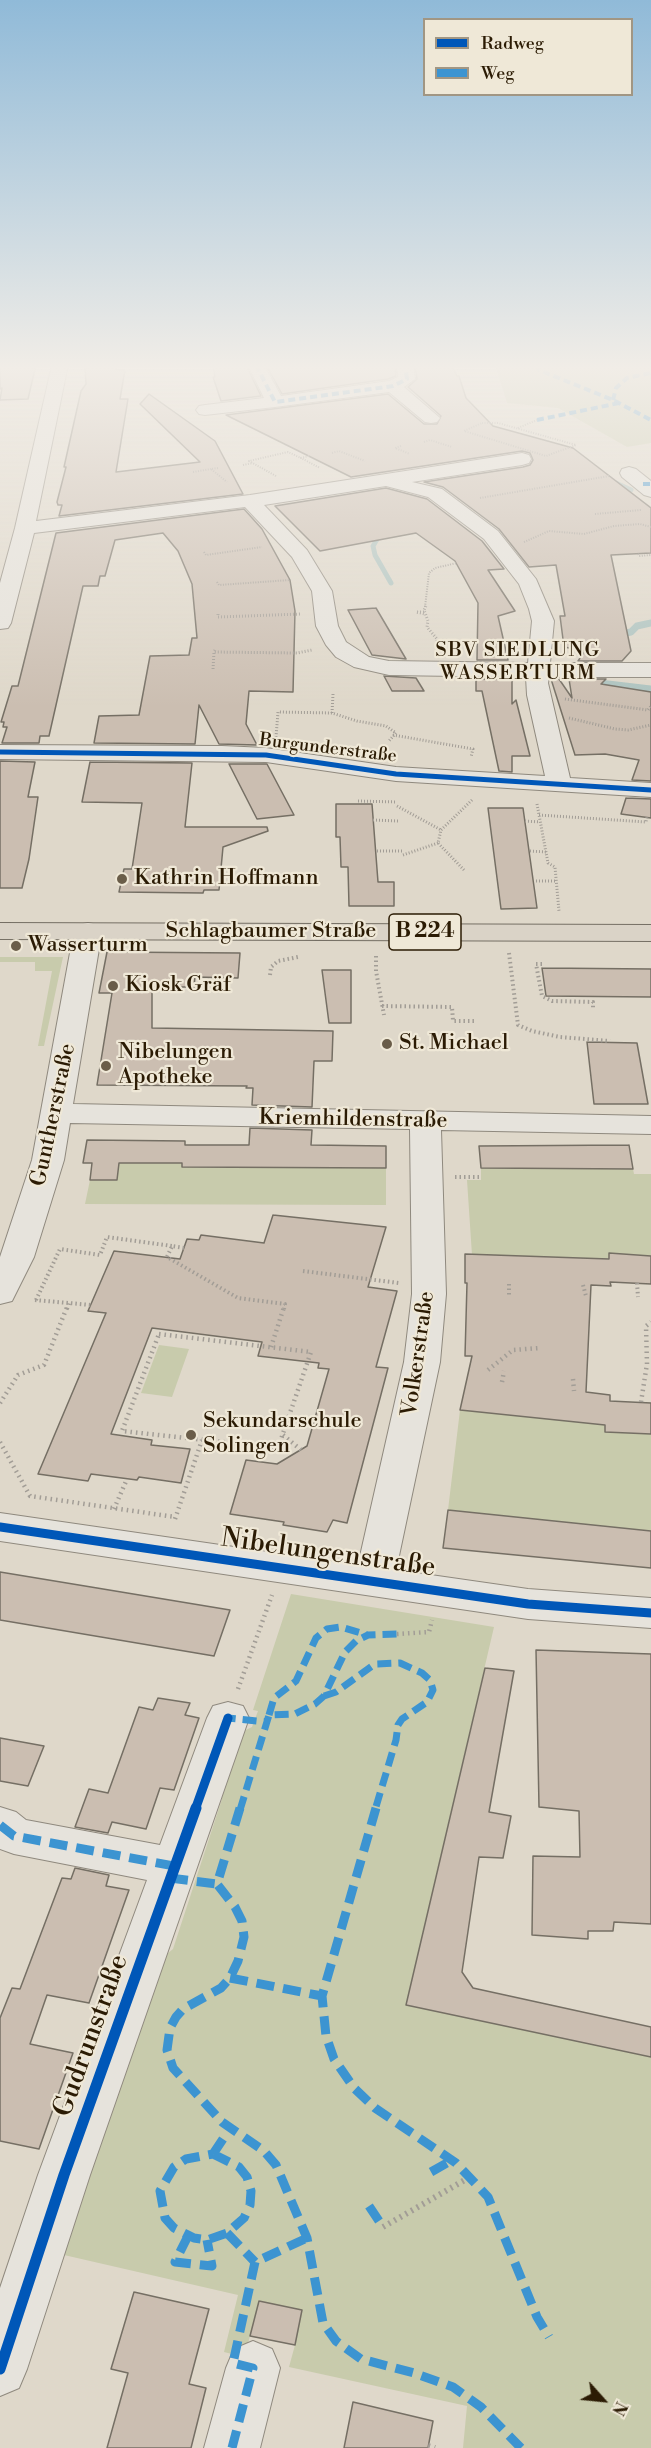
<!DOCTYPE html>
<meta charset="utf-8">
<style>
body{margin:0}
#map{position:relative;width:651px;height:2448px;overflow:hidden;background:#dfd8ca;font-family:"Libre Bodoni",serif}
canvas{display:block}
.legend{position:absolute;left:423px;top:18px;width:210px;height:78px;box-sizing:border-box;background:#efe8d7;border:2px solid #a19683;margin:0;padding:8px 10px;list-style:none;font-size:18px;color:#2b1b04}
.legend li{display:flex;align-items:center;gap:12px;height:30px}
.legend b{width:30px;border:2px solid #a19683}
.north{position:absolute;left:573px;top:2370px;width:60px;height:60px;-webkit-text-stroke:4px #efe8d7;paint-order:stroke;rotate:117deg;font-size:16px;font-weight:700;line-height:24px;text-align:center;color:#2b1b04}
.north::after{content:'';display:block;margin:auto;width:21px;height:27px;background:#2b1b04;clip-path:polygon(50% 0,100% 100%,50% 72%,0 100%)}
</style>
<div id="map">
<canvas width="651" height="2448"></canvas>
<ul class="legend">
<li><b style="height:8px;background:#0057b8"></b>Radweg</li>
<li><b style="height:8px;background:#3c94d1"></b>Weg</li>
</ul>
<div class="north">N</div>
</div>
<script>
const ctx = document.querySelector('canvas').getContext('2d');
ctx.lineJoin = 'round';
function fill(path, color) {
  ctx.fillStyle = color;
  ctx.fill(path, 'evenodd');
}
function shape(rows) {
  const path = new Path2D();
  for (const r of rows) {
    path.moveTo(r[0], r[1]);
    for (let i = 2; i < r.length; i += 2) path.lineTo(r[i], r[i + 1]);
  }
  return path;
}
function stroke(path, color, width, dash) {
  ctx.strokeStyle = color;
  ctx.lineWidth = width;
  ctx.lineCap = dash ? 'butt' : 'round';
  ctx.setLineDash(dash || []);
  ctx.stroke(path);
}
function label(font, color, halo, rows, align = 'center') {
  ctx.font = font + ' "Libre Bodoni",serif';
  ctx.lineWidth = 4.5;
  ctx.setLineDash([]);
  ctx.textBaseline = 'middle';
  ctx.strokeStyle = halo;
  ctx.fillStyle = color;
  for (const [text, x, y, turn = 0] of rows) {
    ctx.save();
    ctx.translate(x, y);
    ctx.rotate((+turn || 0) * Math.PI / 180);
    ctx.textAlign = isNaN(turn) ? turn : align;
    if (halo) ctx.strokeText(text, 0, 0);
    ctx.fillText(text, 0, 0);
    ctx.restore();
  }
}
fill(shape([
 [495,365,651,365,651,443,627,447,558,408,507,403],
 [0,957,63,957,44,1046,38,1046,52,971,35,971,35,962,0,962],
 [119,1163,182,1163,182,1167,386,1168,386,1205,85,1204,90,1180,117,1180],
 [481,1168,633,1169,634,1174,651,1174,651,1256,609,1253,609,1259,472,1255,467,1180,481,1180],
 [159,1345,189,1349,172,1397,141,1393],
 [460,1410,605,1425,605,1432,651,1434,651,1531,448,1510],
 [291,1594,494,1627,406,2005,651,2057,651,2448,463,2448,467,2406,289,2367,295,2345,250,2336,244,2357,224,2352,238,2295,64,2255,162,1958,173,1949,222,1799,213,1788,231,1737,252,1727,258,1711,253,1710]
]), '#c8cbac');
stroke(shape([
 [616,483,631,490,620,495],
 [381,533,373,546,375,555,391,583]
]), '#adc3bf', 5);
stroke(shape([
 [616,635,631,632,637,626,651,623],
 [591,682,651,689]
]), '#adc3bf', 7);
const building = shape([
 [0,365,36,365,28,399,0,400,2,388,0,389,0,365],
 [89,365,116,365,116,370,125,370,120,399,128,399,116,472,200,462,140,404,149,394,215,441,243,494,59,516,62,505,58,505,57,502,66,467,64,467,81,391,86,384,85,368,89,368,89,365],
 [213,365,246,365,261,396,221,401,213,377,215,377,213,365],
 [266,365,395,365,396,376,388,379,282,394,266,365],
 [415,365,452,366,457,376,459,376,466,398,493,426,573,448,651,508,651,553,611,555,631,651,622,661,578,661,585,651,564,647,560,616,565,616,556,565,529,567,499,529,443,487,424,482,523,467,530,465,533,460,530,453,522,451,351,477,226,415,388,394,424,424,437,424,441,416,408,387,417,379,415,365],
 [386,488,427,499,482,541,504,569,488,570,515,611,498,616,508,660,477,660,478,603,455,561,416,533,320,551,275,506,386,488],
 [244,509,262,529,290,580,295,611,293,692,249,691,246,724,257,745,219,744,199,705,195,744,94,743,99,716,139,715,150,656,189,655,192,638,197,638,192,584,178,551,163,533,115,540,105,576,100,576,98,586,83,586,49,736,40,736,39,743,2,743,7,727,3,727,4,722,1,722,12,686,18,686,56,533,244,509],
 [376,608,406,659,372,655,348,610,376,608],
 [384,676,416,678,424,691,392,691,384,676],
 [476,679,512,679,512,704,516,700,530,756,512,756,512,772,499,771,482,691,476,691,476,679],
 [551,679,559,679,572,698,569,679,606,679,601,684,651,692,651,781,632,780,639,760,605,754,575,755,551,679],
 [0,761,35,762,28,797,38,797,29,859,22,888,0,888,0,761],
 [90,762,192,763,185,827,267,827,268,831,223,847,219,890,204,890,203,893,119,892,124,869,132,869,142,803,82,802,90,762],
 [229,764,267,764,294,815,257,819,229,764],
 [626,798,651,799,651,818,621,814,626,798],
 [336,804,372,804,378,882,394,882,394,906,349,906,348,867,341,867,340,837,336,837,336,804],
 [488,808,523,808,537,908,501,909,488,808],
 [107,952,240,953,238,978,195,977,194,987,152,987,152,1028,333,1031,332,1061,314,1061,312,1107,252,1105,253,1088,246,1088,247,1086,97,1085,112,993,99,993,107,952],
 [542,968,651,969,651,997,546,996,542,968],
 [322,970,351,970,351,1023,329,1023,322,970],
 [587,1042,637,1043,648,1104,594,1104,587,1042],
 [250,1128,312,1130,311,1145,386,1146,386,1168,182,1167,182,1163,119,1163,117,1180,90,1180,92,1163,83,1163,87,1140,185,1141,185,1145,249,1145,250,1128],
 [629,1145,633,1169,481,1168,479,1146,629,1145],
 [273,1215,386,1227,368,1287,397,1291,376,1367,388,1368,347,1523,333,1520,327,1532,283,1525,284,1522,230,1514,246,1460,277,1464,307,1446,329,1369,318,1368,319,1363,258,1356,262,1342,152,1328,111,1434,152,1440,151,1445,190,1449,181,1483,139,1477,137,1480,91,1474,88,1481,38,1474,106,1313,88,1311,114,1251,180,1259,187,1239,199,1240,201,1235,264,1243,273,1215],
 [609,1253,651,1256,651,1284,610,1282,611,1286,591,1285,586,1392,610,1395,610,1401,651,1403,651,1434,605,1432,605,1425,460,1410,472,1356,465,1356,467,1283,465,1283,465,1254,609,1259,609,1253],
 [448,1510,651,1531,651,1568,443,1548,448,1510],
 [0,1572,91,1587,230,1610,214,1656,0,1620,0,1572],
 [536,1650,651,1654,651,1924,614,1922,613,1931,588,1931,588,1939,532,1935,533,1856,580,1857,579,1811,539,1807,536,1650],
 [485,1668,514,1671,489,1812,511,1816,503,1858,479,1857,462,1972,473,1988,651,2027,651,2057,406,2005,485,1668],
 [158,1698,190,1703,185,1715,199,1718,174,1790,160,1788,146,1829,112,1822,108,1833,75,1827,89,1789,108,1793,139,1707,153,1710,158,1698],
 [0,1738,44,1746,28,1786,0,1781,0,1738],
 [75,1868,109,1875,106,1886,129,1890,89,2003,47,1995,30,2044,73,2053,39,2149,0,2141,0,2018,12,1988,20,1989,62,1878,71,1879,75,1868],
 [134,2292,209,2309,189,2384,206,2388,191,2448,107,2448,128,2373,111,2369,134,2292],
 [259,2301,302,2310,295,2345,250,2336,259,2301],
 [353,2402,433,2421,428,2448,344,2448,353,2402]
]);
fill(building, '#cbbeb1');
stroke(building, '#756f64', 1.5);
const minor = shape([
 [52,365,68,365,36,521,250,495,522,453,529,455,531,459,529,463,522,465,412,482,442,489,498,531,536,579,554,621,550,663,651,663,651,677,549,677,548,683,570,778,651,783,651,797,396,781,266,762,0,759,0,745,222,746,266,748,396,767,545,776,527,695,526,677,389,675,354,667,336,657,326,645,316,626,312,591,292,557,245,507,34,533,11,623,8,628,0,629,0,583,15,528,52,365],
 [386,486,428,497,484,539,519,584,529,609,532,621,528,663,389,661,369,657,346,642,338,626,332,591,307,550,264,505,386,486],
 [248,365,264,365,281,396,389,381,398,377,397,365,413,365,415,379,404,387,440,418,437,422,431,423,425,422,389,392,275,407,205,415,199,414,196,410,199,406,205,405,264,398,248,365],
 [629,467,636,469,651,481,651,497,644,495,622,477,620,473,622,469,629,467],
 [88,923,98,925,102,931,73,1104,651,1116,651,1134,441,1130,446,1294,440,1362,396,1570,528,1589,651,1598,651,1628,528,1619,0,1541,0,1513,358,1565,404,1362,412,1294,410,1129,70,1123,64,1160,34,1257,12,1301,0,1304,0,1257,32,1160,74,931,78,925,88,923],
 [228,1702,243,1706,249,1718,90,2175,27,2369,19,2388,0,2396,0,2288,38,2175,147,1880,14,1854,0,1849,0,1807,16,1812,26,1820,160,1845,207,1718,213,1706,228,1702],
 [253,2341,272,2349,280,2368,260,2448,204,2448,226,2368,234,2349,253,2341]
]);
const major = shape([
 [0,923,651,925,651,941,0,939,0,923]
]);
stroke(minor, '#8f897e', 2);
stroke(major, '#756f64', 2);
stroke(shape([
 [482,423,498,423,576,445,546,456,464,431,482,423],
 [518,428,537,420],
 [424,442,430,440,452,447],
 [401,446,395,448,410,454],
 [332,453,339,451,365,461],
 [309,456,301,458,320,468],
 [243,465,253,463],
 [218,468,211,469,227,482],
 [193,472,211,469],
 [276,476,249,461,288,452,301,458],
 [480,498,609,476],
 [595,514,641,510],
 [524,542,549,531,584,534,614,526,640,524,651,527],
 [204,552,206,555,262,547],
 [638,554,639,556,651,555],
 [217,582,219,585,290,580],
 [425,607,429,573,435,568,457,563]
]), '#a29d96', 2, [1, 1.5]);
stroke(shape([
 [426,606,424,610,428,621,427,627,437,639,438,649],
 [424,612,416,612,425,614],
 [218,614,218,617,301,614],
 [215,650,214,652,297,653,312,650],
 [213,669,214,652],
 [333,694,332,713,357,721,386,726,396,733,389,741],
 [565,699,648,710,651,706],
 [569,718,615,729,628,730,651,725],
 [393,735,473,749,471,757],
 [276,737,278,712,332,713],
 [358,801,397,802],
 [537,804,548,863,555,867,559,911],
 [397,806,441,830],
 [539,815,646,822,647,817],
 [373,820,398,821],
 [525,821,540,822],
 [377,851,402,851],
 [530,851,546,852],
 [403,855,438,843],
 [464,870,438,843,441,830,473,799],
 [536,881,556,881]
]), '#a29d96', 3, [1, 2]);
stroke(shape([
 [509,953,518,1025,532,1031,560,1037,610,1041],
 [376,956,376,971,384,1015],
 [542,964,536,964,542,996,552,1001,593,1002,593,1010],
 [270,975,271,967,278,961,298,957],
 [382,1006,452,1007,453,1021,475,1021],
 [455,1177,481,1177],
 [184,1248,172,1246,167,1257,238,1298,285,1304,284,1309],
 [303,1271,399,1283],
 [637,1283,638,1297],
 [509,1284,509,1295],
 [583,1285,586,1296],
 [35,1300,91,1305],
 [36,1300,60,1249,100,1255,107,1237,172,1246],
 [67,1309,69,1303]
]), '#a29d96', 4, [1.5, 3]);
stroke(shape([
 [159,1334,311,1352,278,1448,122,1431,159,1334],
 [271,1347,284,1307],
 [488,1370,513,1350,540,1348],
 [573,1379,574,1391],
 [502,1382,504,1371],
 [641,1402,647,1364,646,1326,651,1322],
 [0,1403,18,1375,44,1365,67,1307],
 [283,1435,301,1450],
 [0,1442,30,1496,175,1517],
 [114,1509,127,1479],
 [175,1519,202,1440],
 [397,1634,429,1632,432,1620],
 [238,1689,272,1595]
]), '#a29d96', 4.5, [1.5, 4]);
stroke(shape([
 [383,2227,470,2177],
 [428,2446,435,2448]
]), '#a29d96', 6, [2, 4.5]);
fill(minor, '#e6e3dc');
fill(major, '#dad3c7');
stroke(shape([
 [256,365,275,402,393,386,407,379,405,365],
 [535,365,539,370,613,400,651,420],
 [613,400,616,388,627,378,651,373],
 [537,420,619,403],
 [643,484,651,484]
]), '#3c94d1', 4, [7, 4]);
stroke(shape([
 [324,1696,336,1692,375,1664,400,1663,422,1673,430,1680,433,1690,427,1702,402,1719,398,1725,396,1740,375,1810],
 [269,1715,274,1698,296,1681,316,1638,327,1629,341,1627,368,1635],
 [226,1724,228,1718,266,1722],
 [240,1810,269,1715,295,1714,315,1704,324,1696,345,1652,356,1641,368,1635,397,1634]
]), '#3c94d1', 7, [14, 7]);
stroke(shape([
 [240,1808,217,1884,235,1907,242,1921,244,1937,238,1961,230,1978,221,1988,183,2009,176,2017,170,2028,167,2050,173,2068,222,2122,264,2151,276,2165,307,2238,323,2323,336,2341,361,2359,414,2373,453,2387,481,2407,521,2448],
 [376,1808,322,1996,326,2036,334,2059,354,2088,375,2108,456,2163,488,2197,537,2317,549,2337],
 [0,1825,14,1836,174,1866],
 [170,1878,217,1884],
 [230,1978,322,1996],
 [213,2154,239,2167,247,2177,251,2191,250,2205,244,2218,227,2233,207,2240,194,2238,174,2228,165,2218,160,2191,174,2167,186,2159,213,2154],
 [213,2154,231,2127],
 [431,2172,452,2160],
 [369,2206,383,2227],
 [227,2233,255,2262],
 [188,2236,175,2262,212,2266,207,2240],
 [232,2448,253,2368,233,2363,255,2262,307,2238]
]), '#3c94d1', 9, [18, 9]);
stroke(shape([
 [0,752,266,755,396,774,651,790]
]), '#0057b8', 5);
stroke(shape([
 [0,1527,528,1604,651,1613],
 [195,1810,228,1718]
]), '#0057b8', 9);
stroke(shape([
 [0,2369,64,2175,196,1808]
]), '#0057b8', 11);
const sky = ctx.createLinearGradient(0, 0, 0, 707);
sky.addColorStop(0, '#90bad8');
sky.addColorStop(0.52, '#f1ede7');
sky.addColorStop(1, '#f1ede700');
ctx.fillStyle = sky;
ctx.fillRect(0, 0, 651, 707);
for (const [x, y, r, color] of [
 [122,879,6,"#6a5d49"],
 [16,946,6,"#6a5d49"],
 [113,986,6,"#6a5d49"],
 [387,1044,6,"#6a5d49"],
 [106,1066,6,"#6a5d49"],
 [191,1435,6,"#6a5d49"]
]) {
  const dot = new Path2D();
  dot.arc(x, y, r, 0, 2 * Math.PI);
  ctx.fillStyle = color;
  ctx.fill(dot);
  stroke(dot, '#efe8d7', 2);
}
label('18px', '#2b1b04', '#efe8d7', [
 ["Burgunderstraße",328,749,7]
]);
ctx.letterSpacing = '1.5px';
label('20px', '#2b1b04', '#efe8d7', [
 ["SBV SIEDLUNG",518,651],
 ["WASSERTURM",518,674]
]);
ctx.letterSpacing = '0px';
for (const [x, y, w] of [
 [425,932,72]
]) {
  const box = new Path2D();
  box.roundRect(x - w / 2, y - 18, w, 36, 4.5);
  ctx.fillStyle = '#efe8d7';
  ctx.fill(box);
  stroke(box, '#2b1b04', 1.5);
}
label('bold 21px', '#2b1b04', null, [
 ["B 224",425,932]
]);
label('22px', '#2b1b04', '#efe8d7', [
 ["Kathrin Hoffmann",134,879],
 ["Wasserturm",28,946],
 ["Kiosk Gräf",125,986],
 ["St. Michael",399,1044],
 ["Nibelungen",118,1053],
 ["Apotheke",118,1078],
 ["Sekundarschule",203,1422],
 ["Solingen",203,1447]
], 'left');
label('22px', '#2b1b04', '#efe8d7', [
 ["Schlagbaumer Straße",271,932],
 ["Guntherstraße",54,1115,-78],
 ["Kriemhildenstraße",353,1120,1],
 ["Volkerstraße",419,1354,-82]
]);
label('27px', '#2b1b04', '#efe8d7', [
 ["Nibelungenstraße",328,1554,8],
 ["Gudrunstraße",92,2036,-70]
]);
</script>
